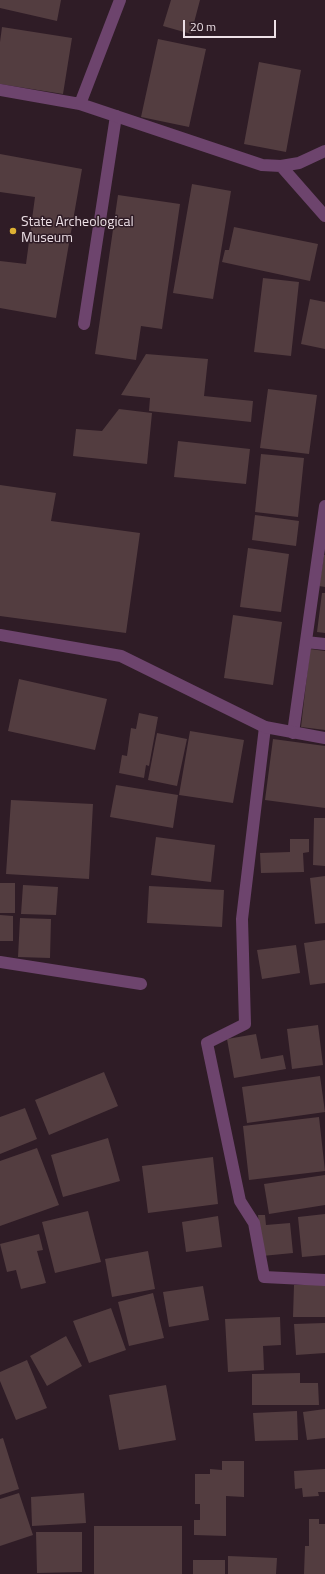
<!DOCTYPE html>
<style>
body{margin:0}
#map{position:relative;width:325px;height:1574px;overflow:hidden;background:#2f1c26;font-family:"Titillium Web",sans-serif}
canvas{display:block}
.scale{position:absolute;left:183px;top:20px;width:93px;height:18px;box-sizing:border-box;border:2px solid #ede0e6;border-top:0;padding-left:5px;font-size:12px;line-height:14px;white-space:nowrap;color:#ede0e6;-webkit-text-stroke:3px #2f1c26;paint-order:stroke}
</style>
<div id="map">
<canvas width="325" height="1574"></canvas>
<div class="scale">20 m</div>
</div>
<script>
const ctx = document.querySelector('canvas').getContext('2d');
ctx.lineJoin = 'round';
function fill(path, color) {
  ctx.fillStyle = color;
  ctx.fill(path, 'evenodd');
}
function shape(rows) {
  const path = new Path2D();
  for (const r of rows) {
    path.moveTo(r[0], r[1]);
    for (let i = 2; i < r.length; i += 2) path.lineTo(r[i], r[i + 1]);
  }
  return path;
}
function stroke(path, color, width, dash) {
  ctx.strokeStyle = color;
  ctx.lineWidth = width;
  ctx.lineCap = dash ? 'butt' : 'round';
  ctx.setLineDash(dash || []);
  ctx.stroke(path);
}
function label(font, color, halo, rows, align = 'center') {
  ctx.font = font + ' "Titillium Web",sans-serif';
  ctx.lineWidth = 3;
  ctx.setLineDash([]);
  ctx.textBaseline = 'middle';
  ctx.strokeStyle = halo;
  ctx.fillStyle = color;
  for (const [text, x, y, turn = 0] of rows) {
    ctx.save();
    ctx.translate(x, y);
    ctx.rotate((+turn || 0) * Math.PI / 180);
    ctx.textAlign = isNaN(turn) ? turn : align;
    if (halo) ctx.strokeText(text, 0, 0);
    ctx.fillText(text, 0, 0);
    ctx.restore();
  }
}
fill(shape([
 [0,0,61,0,57,21,0,8],
 [171,0,200,0,191,34,163,26],
 [2,27,72,38,63,94,0,84,0,42],
 [158,39,206,49,189,127,141,117],
 [259,62,301,70,286,152,244,144],
 [0,154,82,169,56,318,0,308,0,261,26,264,35,197,0,192],
 [192,184,231,191,213,299,173,293],
 [118,195,180,204,162,329,141,326,136,360,95,354],
 [234,227,318,244,310,281,222,262,225,250,229,250],
 [263,278,299,282,291,356,254,352],
 [310,299,325,302,325,349,301,344],
 [146,354,208,359,204,396,253,401,251,422,149,411,150,398,121,395],
 [268,389,317,395,309,454,260,448],
 [119,409,152,413,147,464,73,456,76,429,102,431],
 [178,441,250,449,246,484,174,477],
 [261,454,304,458,298,517,255,512],
 [0,485,56,493,51,521,140,533,126,633,0,616],
 [255,515,299,521,296,546,252,540],
 [248,548,289,554,281,612,240,607],
 [324,555,325,555,325,587,319,586],
 [322,593,325,593,325,633,317,632],
 [233,615,282,622,273,685,224,678],
 [310,649,325,651,325,730,301,727],
 [19,679,107,699,95,750,8,731],
 [139,713,158,717,149,766,146,765,144,778,119,773,122,755,127,756,131,728,136,729],
 [190,731,244,740,233,803,179,795],
 [157,733,187,739,177,786,148,780],
 [273,739,325,746,325,808,265,800],
 [116,785,178,795,173,828,110,817],
 [11,800,93,804,89,879,6,874],
 [314,818,325,818,325,866,313,865],
 [156,837,215,845,211,882,151,875],
 [290,839,309,839,309,852,303,853,304,872,261,873,260,853,290,852],
 [325,876,325,923,315,924,310,878],
 [0,883,15,883,15,913,0,913],
 [23,885,58,887,56,915,21,914],
 [149,886,224,890,222,927,147,923],
 [0,915,13,916,13,941,0,941],
 [20,918,51,919,50,958,18,957],
 [325,940,325,983,310,985,304,943],
 [296,945,300,973,262,979,257,950],
 [318,1025,323,1065,292,1069,287,1029],
 [256,1034,261,1059,283,1055,286,1069,234,1078,227,1039],
 [104,1072,118,1106,49,1135,35,1100],
 [320,1076,325,1112,247,1123,242,1087],
 [25,1108,37,1139,0,1154,0,1117],
 [319,1117,325,1171,249,1180,243,1126],
 [108,1138,120,1181,63,1197,51,1155],
 [37,1148,59,1205,0,1226,0,1161],
 [213,1157,218,1204,148,1213,142,1166],
 [325,1175,325,1205,269,1214,264,1184],
 [88,1211,101,1262,55,1273,42,1222],
 [325,1214,325,1255,302,1257,298,1217],
 [258,1215,265,1215,266,1225,290,1223,293,1253,262,1256],
 [218,1216,222,1247,186,1252,182,1222],
 [39,1234,43,1250,37,1251,46,1283,21,1289,16,1270,7,1272,0,1244],
 [148,1251,155,1289,112,1297,105,1259],
 [294,1285,325,1285,325,1317,293,1317],
 [203,1286,209,1320,169,1327,163,1292],
 [153,1293,164,1338,129,1346,118,1302],
 [111,1308,126,1350,89,1363,73,1321],
 [280,1317,281,1345,263,1346,264,1370,228,1372,225,1319],
 [325,1323,325,1353,296,1355,294,1324],
 [66,1336,82,1366,47,1386,30,1356],
 [27,1360,47,1408,16,1420,0,1381,0,1372],
 [300,1373,300,1383,318,1383,319,1405,252,1405,252,1374],
 [166,1385,176,1440,119,1450,109,1395],
 [325,1409,325,1438,307,1440,303,1412],
 [297,1411,298,1440,255,1441,253,1413],
 [3,1438,19,1489,0,1495,0,1439],
 [222,1461,244,1461,244,1497,226,1496,226,1536,194,1535,194,1520,200,1520,200,1504,195,1504,195,1474,210,1474,210,1469,222,1470],
 [325,1469,325,1492,318,1492,319,1496,303,1497,302,1488,295,1489,294,1471],
 [19,1493,33,1535,0,1546,0,1499],
 [84,1493,86,1523,32,1526,31,1497],
 [309,1519,319,1519,319,1524,325,1524,325,1574,304,1574,305,1546,309,1546],
 [94,1526,182,1526,182,1574,94,1574],
 [36,1532,82,1532,82,1572,37,1573],
 [228,1556,277,1558,276,1574,228,1574],
 [193,1560,225,1560,225,1574,193,1574]
]), '#533d40');
stroke(shape([
 [84,324,116,116]
]), '#6d446d', 12);
stroke(shape([
 [0,90,80,104,262,165,281,166,299,163,325,151],
 [80,104,120,0],
 [281,166,325,216],
 [306,642,325,644],
 [265,727,242,919,245,1024,207,1043,240,1201,254,1223,264,1277,325,1280],
 [293,733,325,506],
 [0,962,141,984]
]), '#6d446d', 12);
stroke(shape([
 [0,635,121,656,265,727,325,738]
]), '#6d446d', 12);
for (const [x, y, r, color] of [
 [13,231,4,"#deb133"]
]) {
  const dot = new Path2D();
  dot.arc(x, y, r, 0, 2 * Math.PI);
  ctx.fillStyle = color;
  ctx.fill(dot);
  stroke(dot, '#2f1c26', 1.5);
}
label('14px', '#ede0e6', '#2f1c26', [
 ["State Archeological",21,223],
 ["Museum",21,239]
], 'left');
</script>
